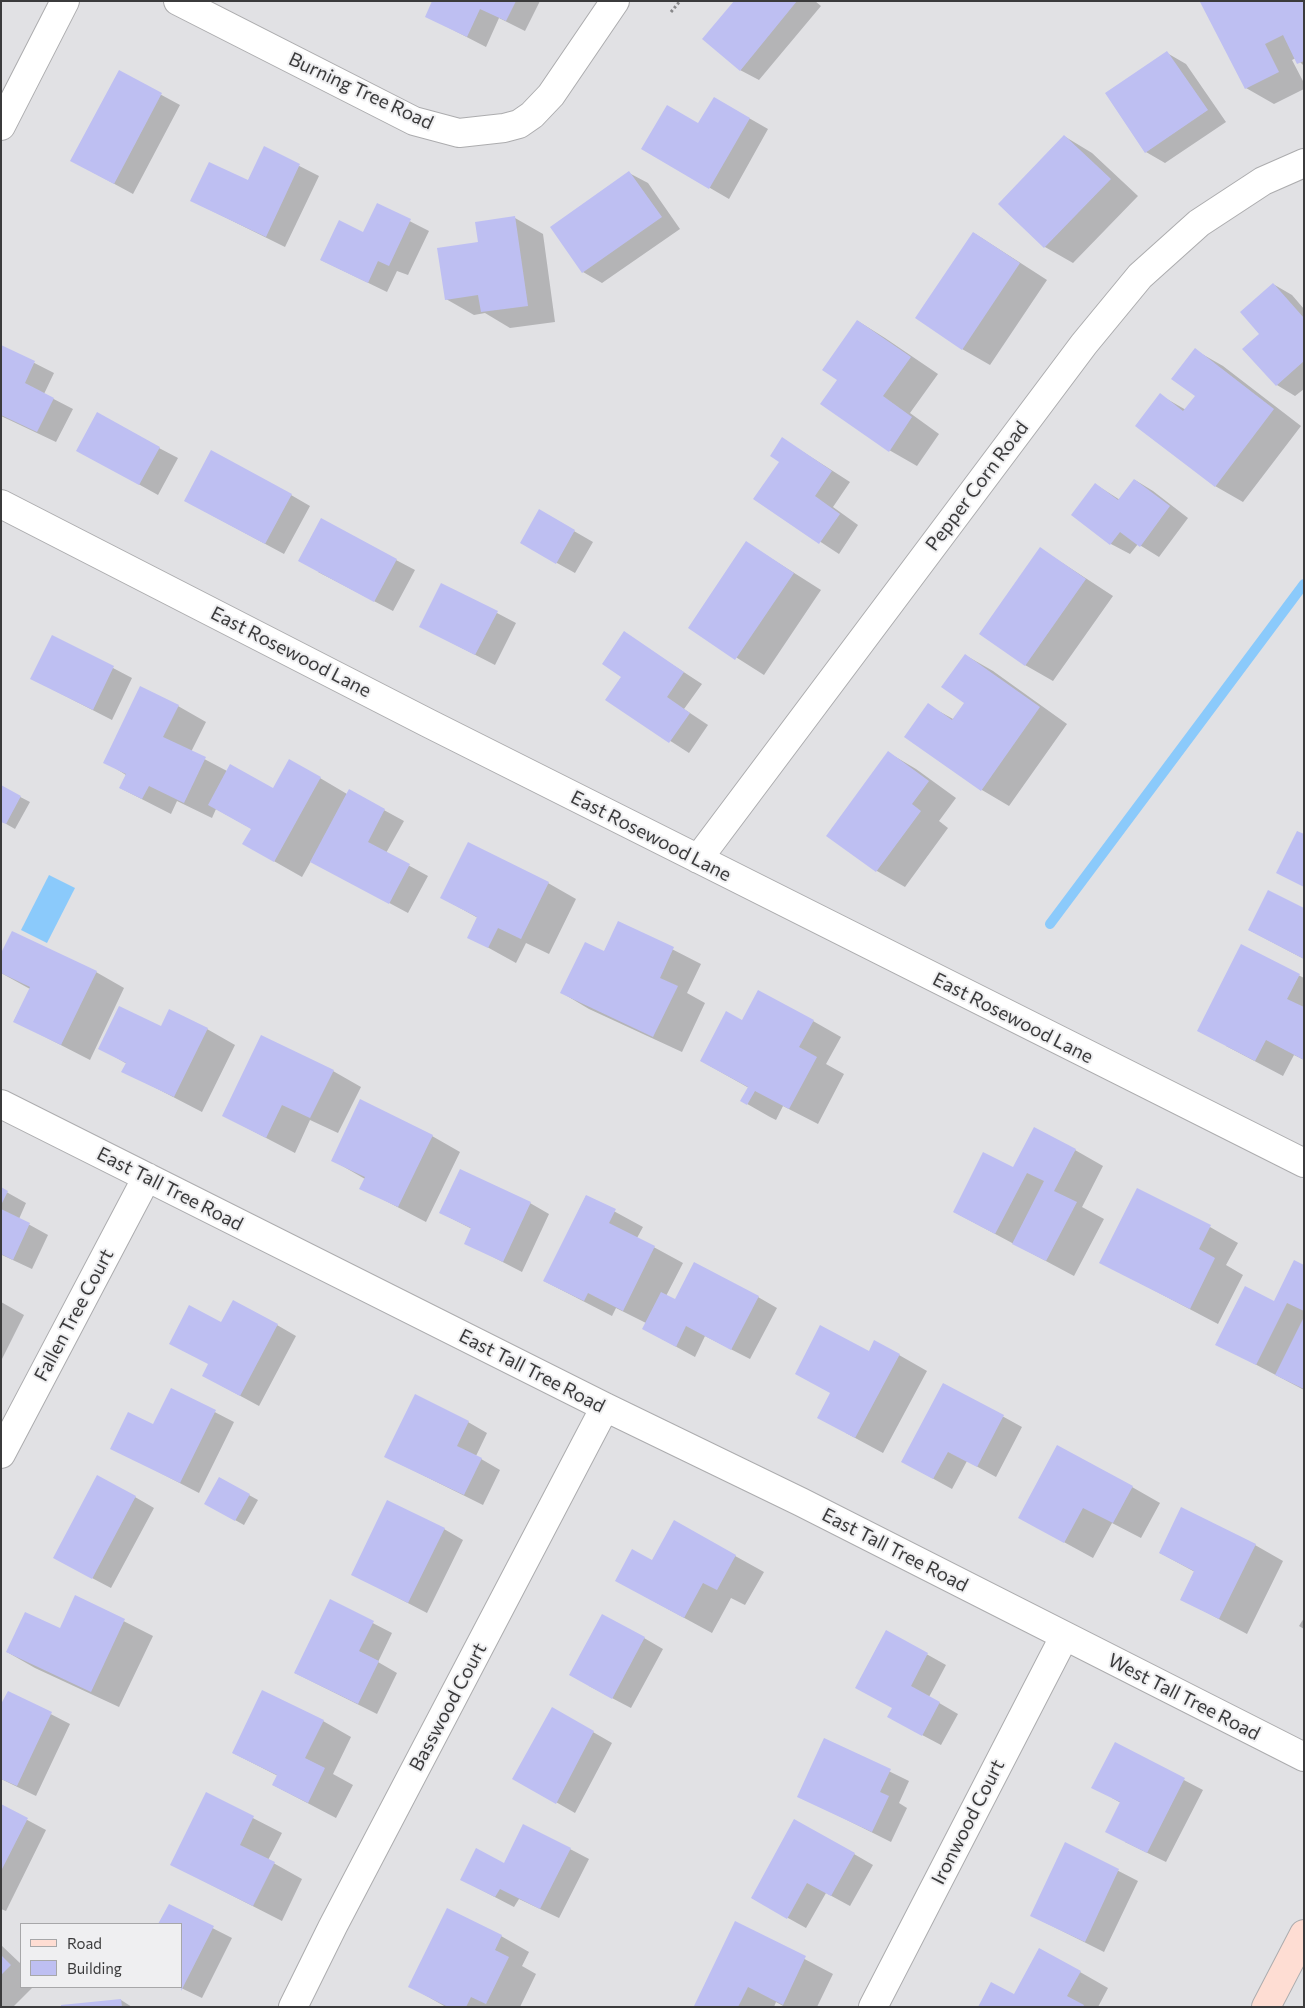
<!DOCTYPE html>
<style>
body{margin:0}
#map{position:relative;width:1305px;height:2008px;overflow:hidden;background:#e1e1e4;font-family:Commissioner,sans-serif}
canvas{display:block}
.frame{position:absolute;inset:0;border:2px solid #3b3b3c;pointer-events:none}
.legend{position:absolute;left:20px;top:1923px;width:162px;height:65px;box-sizing:border-box;background:#efeff1;border:1px solid #a7a7a9;margin:0;padding:6px 9px;list-style:none;font-size:15px;color:#3b3b3c}
.legend li{display:flex;align-items:center;gap:10px;height:25px}
.legend b{width:25px;border:1px solid #a7a7a9}
</style>
<div id="map">
<canvas width="1305" height="2008"></canvas>
<div class="frame"></div>
<ul class="legend">
<li><b style="height:6px;background:#feddd3"></b>Road</li>
<li><b style="height:14px;background:#bebff2"></b>Building</li>
</ul>
</div>
<script>
const ctx = document.querySelector('canvas').getContext('2d');
ctx.lineJoin = 'round';
function fill(path, color) {
  ctx.fillStyle = color;
  ctx.fill(path, 'evenodd');
}
function shape(rows) {
  const path = new Path2D();
  for (const r of rows) {
    path.moveTo(r[0], r[1]);
    for (let i = 2; i < r.length; i += 2) path.lineTo(r[i], r[i + 1]);
  }
  return path;
}
function stroke(path, color, width, dash) {
  ctx.strokeStyle = color;
  ctx.lineWidth = width;
  ctx.lineCap = dash ? 'butt' : 'round';
  ctx.setLineDash(dash || []);
  ctx.stroke(path);
}
function label(font, color, halo, rows, align = 'center') {
  ctx.font = font + ' Commissioner,sans-serif';
  ctx.lineWidth = 4;
  ctx.setLineDash([]);
  ctx.textBaseline = 'middle';
  ctx.strokeStyle = halo;
  ctx.fillStyle = color;
  for (const [text, x, y, turn = 0] of rows) {
    ctx.save();
    ctx.translate(x, y);
    ctx.rotate((+turn || 0) * Math.PI / 180);
    ctx.textAlign = isNaN(turn) ? turn : align;
    if (halo) ctx.strokeText(text, 0, 0);
    ctx.fillText(text, 0, 0);
    ctx.restore();
  }
}
fill(shape([
 [49,875,75,888,47,943,21,930]
]), '#8bcafb');
fill(shape([
 [434,1,540,1,525,31,499,18,486,47,426,16],
 [735,1,815,1,821,6,759,80,740,70],
 [1205,1,1304,1,1304,66,1296,58,1292,60,1304,83,1304,89,1274,104,1246,88,1202,2],
 [1167,53,1186,64,1226,122,1165,163,1146,152,1107,94],
 [119,72,180,105,133,194,72,161],
 [714,98,768,129,729,199,643,149,699,125],
 [1064,136,1092,153,1138,196,1073,263,1045,247,1000,204],
 [264,148,319,176,285,247,192,201,248,181],
 [629,173,648,183,680,229,602,283,583,272],
 [378,205,429,231,408,275,397,271,387,292,321,260,364,234],
 [515,218,543,234,555,322,510,328,485,313,474,315,446,299,480,244],
 [974,233,1047,280,990,365,962,349],
 [1273,284,1292,295,1304,309,1304,389,1295,396,1277,385,1261,334],
 [858,321,885,338,938,374,910,413,939,434,917,466,889,450,838,380],
 [1,346,54,373,44,394,73,409,56,442,1,416],
 [1195,350,1223,366,1301,426,1243,502,1215,486,1160,395,1186,410,1196,396],
 [783,439,850,482,833,507,858,525,839,554,755,499,781,461],
 [159,448,178,458,158,495,97,461],
 [1135,480,1153,491,1188,518,1159,557,1138,544,1130,554,1111,544,1095,484,1120,500],
 [291,495,310,506,284,554,204,511],
 [539,511,593,542,575,573,521,543],
 [747,543,821,590,764,675,690,628],
 [1041,549,1113,596,1053,681,1025,665],
 [396,560,415,570,393,611,318,572],
 [497,613,516,623,495,665,421,627],
 [624,633,702,684,684,709,708,725,689,753,607,700,622,676],
 [965,655,993,671,1067,724,1009,806,982,790,928,705,953,719,966,702],
 [113,668,132,678,112,720,32,679],
 [178,706,206,722,191,752,227,771,273,790,320,778,347,794,349,791,404,821,386,853,428,876,408,913,311,861,302,877,272,860,252,829,216,809,212,818,177,801,171,814,120,788,126,775,105,762],
 [889,753,916,769,956,798,939,821,948,828,905,887,877,871,828,835],
 [1,787,30,802,15,829,1,821],
 [548,883,576,899,549,954,526,943,516,963,469,937,478,918,442,898],
 [1304,909,1304,959,1249,930],
 [619,922,701,964,687,993,705,1003,682,1052,589,1009,562,993,604,952],
 [12,932,96,972,124,988,90,1060,14,1021,30,989,1,973],
 [1242,946,1304,978,1304,1060,1294,1055,1283,1076,1226,1046],
 [813,1021,841,1037,826,1064,844,1074,818,1124,783,1106,776,1120,770,1117,742,1101,749,1088,701,1061,743,1022],
 [161,1028,207,1029,235,1045,202,1112,123,1071,127,1064,100,1048],
 [333,1071,361,1087,338,1133,310,1120,295,1153,224,1116],
 [432,1136,460,1152,426,1222,361,1188,365,1179,332,1160],
 [1075,1150,1103,1166,1082,1207,1104,1219,1074,1276,954,1212,1014,1169],
 [1,1189,26,1203,19,1219,48,1235,32,1269,2,1255,1,1257],
 [586,1196,643,1227,637,1238,683,1263,666,1296,675,1301,758,1297,777,1308,750,1359,705,1336,695,1357,662,1339,646,1323,616,1308,612,1316,544,1281],
 [530,1203,549,1214,522,1272,466,1243,472,1229,441,1213],
 [1210,1227,1238,1243,1226,1265,1243,1275,1218,1324,1100,1262],
 [1304,1266,1304,1390,1217,1344,1275,1302],
 [1,1302,24,1315,1,1361],
 [222,1324,277,1325,296,1336,259,1406,222,1386,210,1364],
 [869,1353,899,1355,927,1371,883,1453,846,1433],
 [944,1384,1022,1427,996,1477,967,1461,952,1489,921,1472],
 [172,1390,234,1422,199,1493,112,1448,154,1426],
 [468,1422,487,1433,476,1456,500,1470,483,1505,386,1457],
 [220,1479,258,1500,244,1525,206,1504],
 [1132,1487,1160,1503,1141,1538,1112,1523,1093,1558,1020,1518],
 [135,1497,154,1508,111,1588,73,1568],
 [674,1522,764,1572,745,1605,731,1598,712,1633,644,1596,652,1561],
 [444,1529,463,1540,427,1613,352,1574],
 [1255,1545,1283,1561,1247,1634,1181,1599,1195,1572,1160,1553],
 [76,1597,153,1636,119,1707,35,1668,7,1652,61,1630],
 [330,1601,392,1633,378,1662,397,1673,377,1714,295,1673],
 [1304,1618,1304,1629,1299,1626],
 [887,1632,946,1665,929,1697,958,1714,941,1745,907,1727,893,1708],
 [644,1638,663,1649,631,1708,589,1686],
 [8,1692,70,1724,36,1796,1,1779],
 [553,1709,612,1743,575,1813,514,1778],
 [323,1721,351,1737,333,1774,353,1785,336,1818,273,1785,278,1776,233,1753],
 [825,1740,909,1781,899,1803,907,1808,891,1842,799,1796],
 [1115,1744,1203,1790,1166,1862,1125,1842,1121,1803,1112,1798],
 [206,1794,282,1833,268,1860,302,1879,282,1921,172,1865],
 [1,1806,46,1830,6,1911,1,1909],
 [1066,1844,1138,1881,1104,1952,1032,1916],
 [570,1849,589,1859,559,1918,519,1899,514,1907,462,1880],
 [854,1854,873,1865,850,1906,826,1893,806,1928,752,1898],
 [169,1906,232,1938,202,1998,179,1987,181,1987,181,1924,160,1924],
 [736,1923,833,1974,817,2007,785,2007,776,2002,774,2007,695,2006],
 [501,1936,529,1952,522,1966,536,1974,520,2007,446,2007,409,1986],
 [1,1945,21,1964,21,1987,33,1987,13,2007,1,2007],
 [1080,1972,1108,1988,1098,2007,979,2007],
 [121,2000,132,2007,60,2007]
]), '#0003');
stroke(shape([
 [1050,924,1304,584]
]), '#8bcafb', 10);
fill(shape([
 [432,1,516,1,506,21,480,9,467,37,425,17],
 [734,1,797,1,740,71,702,39],
 [1304,1,1304,61,1297,64,1283,35,1265,44,1279,72,1245,89,1200,2],
 [1167,51,1208,110,1145,153,1105,93],
 [119,70,162,93,114,184,70,161],
 [714,97,750,118,709,189,641,149,667,105,698,123],
 [1064,135,1111,179,1044,248,998,204],
 [264,146,300,164,266,237,190,201,209,162,248,180],
 [629,171,662,217,582,273,550,227],
 [377,203,411,219,389,266,378,261,368,283,320,260,339,220,363,232],
 [515,216,528,306,481,312,478,295,445,300,437,248,478,242,475,222],
 [973,232,1020,263,962,350,915,318],
 [1273,283,1304,318,1304,361,1276,386,1242,349,1259,334,1240,312],
 [857,320,911,357,883,396,912,417,889,452,820,404,837,380,822,370],
 [1,345,35,361,25,383,54,398,37,432,1,415],
 [1195,348,1274,409,1215,487,1135,426,1160,393,1183,411,1195,396,1171,379],
 [97,412,160,447,139,485,76,451],
 [782,437,832,471,815,496,840,514,819,544,753,499,779,462,770,456],
 [211,450,292,494,265,544,184,501],
 [1134,479,1170,506,1140,547,1120,532,1110,545,1071,515,1095,483,1118,500],
 [539,509,575,530,556,564,520,543],
 [321,518,397,559,374,602,298,561],
 [746,541,794,573,735,660,688,628],
 [1040,547,1086,579,1025,666,979,634],
 [441,583,498,611,475,655,419,627],
 [624,631,684,672,667,697,690,713,669,743,605,700,621,677,602,664],
 [52,635,114,666,93,710,30,679],
 [965,654,1040,707,981,791,904,737,928,703,952,720,964,703,941,687],
 [140,686,179,705,163,737,206,757,184,803,149,786,142,799,119,788,126,774,103,763],
 [888,751,929,781,912,804,921,811,876,872,826,836],
 [289,759,321,777,274,862,242,844,251,829,208,805,230,764,273,788],
 [1,785,21,796,6,824,1,822],
 [349,789,385,809,368,842,410,864,389,904,310,862],
 [1297,831,1304,834,1304,887,1276,873],
 [468,842,549,882,521,939,498,928,488,948,467,938,477,917,440,898],
 [1268,890,1304,908,1304,959,1248,930],
 [618,921,674,947,660,978,678,986,653,1037,560,993,585,942,604,951],
 [12,931,97,971,61,1045,13,1022,30,987,1,973,1,953],
 [1241,944,1300,974,1287,999,1304,1007,1304,1060,1266,1040,1255,1061,1197,1031],
 [758,990,814,1020,799,1047,817,1057,789,1109,755,1091,747,1105,740,1101,748,1087,700,1061,726,1011,742,1020],
 [119,1006,161,1026,169,1009,208,1028,174,1097,121,1072,126,1063,98,1049],
 [261,1035,334,1070,310,1118,282,1105,266,1138,222,1116],
 [360,1099,433,1135,398,1207,359,1189,365,1177,331,1161],
 [1034,1127,1076,1149,1054,1191,1077,1202,1046,1261,1012,1244,1044,1181,1027,1173,995,1234,953,1212,983,1152,1013,1167],
 [460,1169,531,1202,503,1262,464,1244,471,1228,439,1213],
 [1,1187,8,1191,1,1205],
 [1137,1188,1211,1225,1199,1249,1215,1258,1190,1309,1099,1263],
 [586,1195,616,1209,609,1223,655,1246,623,1311,588,1293,584,1301,543,1281],
 [1,1209,30,1223,13,1260,1,1254],
 [1294,1260,1304,1265,1304,1311,1287,1303,1256,1365,1215,1345,1245,1286,1274,1301],
 [694,1262,759,1296,731,1350,686,1326,676,1347,642,1329,661,1292,675,1299],
 [233,1300,278,1324,240,1396,202,1376,208,1364,169,1344,189,1305,221,1322],
 [1304,1317,1304,1389,1275,1375],
 [820,1325,869,1351,874,1340,900,1354,855,1438,817,1418,830,1393,795,1374],
 [943,1383,1004,1415,977,1467,948,1452,933,1479,901,1462],
 [171,1388,216,1410,180,1483,110,1449,128,1412,153,1424],
 [415,1394,469,1421,457,1446,482,1458,464,1495,384,1457],
 [1057,1445,1133,1486,1113,1523,1083,1508,1064,1543,1018,1518],
 [97,1475,136,1496,92,1579,53,1558],
 [219,1477,250,1494,235,1521,204,1504],
 [387,1500,445,1528,408,1603,351,1575],
 [1181,1507,1256,1544,1219,1619,1180,1600,1194,1571,1159,1553],
 [674,1520,736,1555,717,1590,703,1583,684,1618,615,1581,632,1549,652,1560],
 [75,1595,125,1619,91,1692,6,1652,25,1612,60,1628],
 [330,1599,374,1621,359,1651,379,1661,358,1704,294,1673],
 [602,1614,645,1637,612,1699,569,1675],
 [886,1630,928,1653,911,1686,940,1702,922,1736,887,1717,892,1708,855,1688],
 [262,1690,324,1720,305,1758,325,1768,308,1803,272,1785,277,1775,232,1753],
 [8,1691,52,1712,17,1786,1,1779,1,1704],
 [552,1707,594,1731,556,1804,512,1779],
 [824,1738,891,1769,880,1792,889,1796,872,1832,797,1797],
 [1115,1742,1185,1778,1147,1853,1105,1832,1120,1802,1091,1788],
 [206,1792,254,1816,240,1845,275,1862,253,1906,170,1865],
 [1,1804,28,1818,1,1871],
 [794,1819,855,1853,831,1896,807,1883,787,1919,751,1898],
 [523,1824,571,1848,540,1909,500,1889,495,1897,460,1880,476,1848,504,1863],
 [1065,1842,1119,1869,1085,1942,1030,1916],
 [169,1904,214,1926,181,1991,181,1924,158,1924],
 [447,1908,502,1935,495,1950,509,1957,486,2004,471,1997,466,2007,448,2007,408,1987],
 [735,1921,806,1956,783,2005,748,1987,738,2007,694,2006],
 [1039,1948,1081,1971,1067,1996,1084,2005,1083,2007,978,2007,991,1982,1014,1994],
 [1,1955,11,1965,1,1975],
 [121,1999,122,2007,61,2007,61,2005]
]), '#bebff2');
const street = shape([
 [178,1,414,121,459,133,504,128,519,124,532,115,551,95,615,1],
 [1,126,65,1],
 [1,504,428,723,1304,1163],
 [698,859,1084,344,1140,276,1199,223,1263,181,1304,163],
 [1,1104,605,1407,801,1502,1304,1757],
 [1,1454,147,1177],
 [293,2007,333,1926,605,1407],
 [873,2007,1064,1637]
]);
const secondary = shape([
 [1266,2007,1304,1934]
]);
stroke(street, '#acacae', 30);
stroke(secondary, '#acacae', 30);
stroke(shape([
 [671,12,680,1]
]), '#88888a', 3, [2.5, 2.5]);
stroke(street, '#fff', 28);
stroke(secondary, '#feddd3', 28);
label('19px', '#3b3b3c', '#efeff1', [
 ["Burning Tree Road",361,91,25],
 ["Pepper Corn Road",977,486,-53],
 ["East Rosewood Lane",291,652,27],
 ["East Rosewood Lane",651,836,27],
 ["East Rosewood Lane",1013,1018,27],
 ["East Tall Tree Road",170,1189,27],
 ["Fallen Tree Court",74,1315,-62],
 ["East Tall Tree Road",532,1371,27],
 ["East Tall Tree Road",895,1550,27],
 ["West Tall Tree Road",1184,1697,27],
 ["Basswood Court",448,1707,-62],
 ["Ironwood Court",968,1822,-63]
]);
</script>
